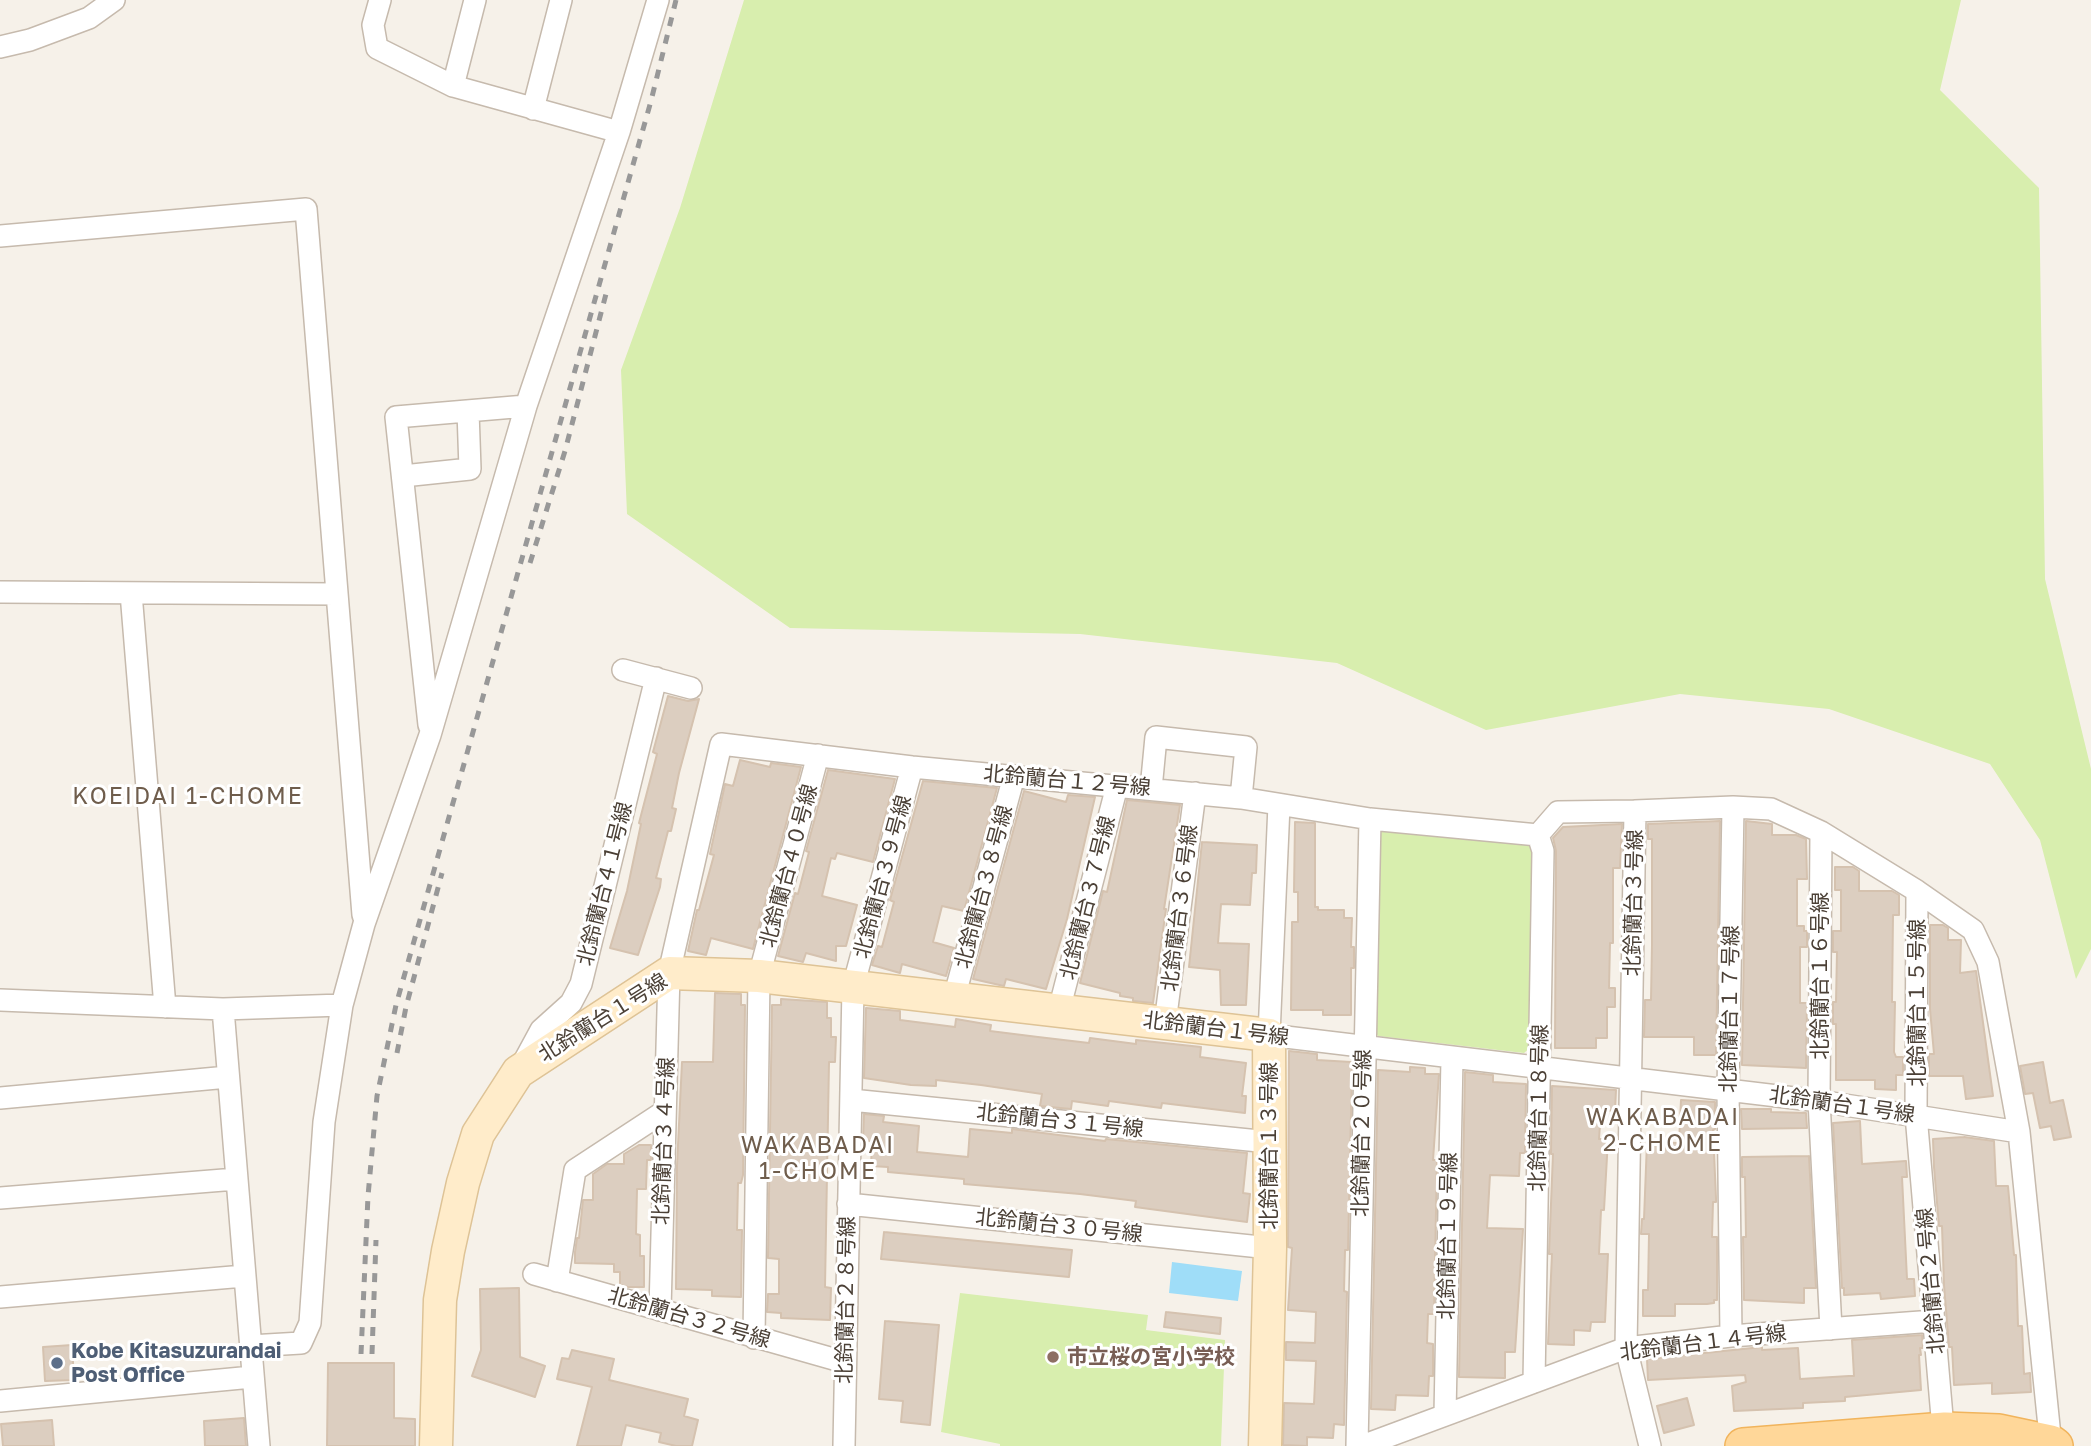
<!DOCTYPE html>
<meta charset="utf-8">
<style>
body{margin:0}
canvas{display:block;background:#f6f1e9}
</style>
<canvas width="2091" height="1446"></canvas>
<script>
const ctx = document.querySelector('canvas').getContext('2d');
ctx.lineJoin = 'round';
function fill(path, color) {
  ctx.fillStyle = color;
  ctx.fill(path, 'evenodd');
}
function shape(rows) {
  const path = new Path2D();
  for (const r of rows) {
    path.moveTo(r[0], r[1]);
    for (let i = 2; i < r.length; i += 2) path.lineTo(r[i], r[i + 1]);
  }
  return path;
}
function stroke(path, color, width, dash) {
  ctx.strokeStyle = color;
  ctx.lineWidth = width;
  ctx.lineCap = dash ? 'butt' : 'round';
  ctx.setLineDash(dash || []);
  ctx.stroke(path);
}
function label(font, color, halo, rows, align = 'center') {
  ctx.font = font + ' "Golos Text","Noto Sans JP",sans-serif';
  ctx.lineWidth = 6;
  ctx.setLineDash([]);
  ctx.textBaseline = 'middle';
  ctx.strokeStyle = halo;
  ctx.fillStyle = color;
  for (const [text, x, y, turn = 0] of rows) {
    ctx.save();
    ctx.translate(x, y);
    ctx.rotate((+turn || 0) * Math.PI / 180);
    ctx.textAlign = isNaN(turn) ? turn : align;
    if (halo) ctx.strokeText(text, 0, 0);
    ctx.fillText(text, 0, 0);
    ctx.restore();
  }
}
fill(shape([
 [744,0,1961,0,1940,90,2039,188,2045,579,2091,769,2091,949,2076,979,2040,840,1990,764,1829,709,1680,694,1486,730,1337,663,1080,634,790,628,627,514,621,370,680,208],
 [1383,830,1530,845,1537,854,1532,1046,1524,1053,1378,1036,1371,1024,1376,835],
 [960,1293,1148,1315,1146,1330,1225,1340,1221,1446,1000,1446,1000,1444,941,1432]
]), '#d8eeae');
fill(shape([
 [1172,1262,1242,1271,1238,1301,1169,1293]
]), '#9fddf8');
const building = shape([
 [668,696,688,701,699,699,679,773,672,808,676,809,671,831,668,831,656,878,661,879,660,887,638,955,610,948,627,891,641,824,639,823,657,754,653,752,668,696],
 [740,760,770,767,771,763,801,767,753,949,711,938,706,955,688,951,697,910,699,910,714,855,710,854,725,784,733,786,740,760],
 [828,770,895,779,873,862,837,853,835,859,831,858,822,896,857,905,846,946,836,946,836,961,806,953,803,962,778,956,795,893,798,894,809,852,806,851,828,770],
 [923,781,997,788,964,911,942,906,933,942,954,948,946,976,902,964,900,973,872,965,878,946,882,947,894,902,890,900,923,781],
 [1024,791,1066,802,1068,795,1095,797,1067,919,1046,989,1006,979,1004,986,973,979,1024,791],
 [1127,800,1180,805,1164,909,1166,909,1153,1003,1133,1001,1133,998,1120,996,1120,993,1080,983,1103,891,1107,892,1127,800],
 [1720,821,1716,1055,1694,1055,1694,1037,1644,1037,1645,1000,1651,1000,1652,944,1652,839,1648,839,1648,824,1720,821],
 [1746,821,1772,824,1772,835,1796,835,1806,839,1807,879,1797,879,1797,926,1804,926,1804,931,1807,931,1807,947,1800,947,1800,1003,1807,1003,1806,1068,1742,1065,1746,821],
 [1295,822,1315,823,1315,907,1318,907,1318,910,1344,910,1344,918,1352,918,1351,947,1354,947,1354,968,1351,968,1351,1015,1323,1015,1323,1010,1291,1010,1292,922,1298,922,1298,892,1294,892,1295,822],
 [1622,824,1620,868,1613,868,1613,943,1610,943,1609,988,1615,988,1615,1007,1607,1007,1607,1038,1596,1038,1596,1048,1555,1048,1556,851,1553,838,1563,827,1622,824],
 [1202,842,1257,845,1256,873,1252,873,1250,905,1221,904,1218,943,1249,944,1246,1005,1221,1005,1220,970,1189,967,1202,842],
 [1835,867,1853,867,1859,871,1859,891,1892,891,1899,895,1899,915,1893,915,1892,1002,1895,1002,1894,1052,1896,1057,1903,1057,1903,1075,1896,1075,1896,1090,1875,1089,1875,1080,1836,1080,1836,1024,1833,1024,1833,1002,1836,1002,1837,952,1833,952,1833,931,1841,931,1841,890,1835,890,1835,867],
 [1930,925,1943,925,1948,928,1948,940,1961,940,1960,973,1976,971,1993,1096,1966,1099,1963,1076,1929,1076,1929,1054,1934,1054,1930,1009,1930,925],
 [715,993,741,994,741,1005,745,1005,743,1175,741,1183,738,1183,737,1230,742,1230,741,1297,712,1296,712,1290,676,1289,677,1166,682,1062,713,1062,715,993],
 [781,999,827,1002,827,1018,831,1018,831,1037,836,1037,835,1062,829,1062,825,1287,831,1288,830,1320,781,1318,781,1313,767,1312,768,1294,779,1294,779,1259,768,1258,772,1005,781,1005,781,999],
 [866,1008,900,1011,900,1020,955,1027,956,1019,991,1025,990,1031,1038,1037,1089,1043,1090,1038,1136,1044,1136,1040,1201,1047,1200,1057,1246,1063,1242,1096,1246,1096,1245,1113,1162,1103,1161,1108,1109,1101,1108,1106,1072,1101,1071,1109,1040,1106,1042,1094,981,1085,936,1080,936,1086,911,1085,864,1078,866,1008],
 [1289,1051,1317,1054,1317,1060,1351,1062,1352,1069,1348,1250,1345,1250,1344,1291,1347,1292,1344,1425,1334,1424,1333,1438,1307,1437,1307,1446,1283,1445,1284,1403,1314,1404,1316,1361,1286,1360,1286,1342,1315,1343,1316,1312,1288,1310,1292,1248,1288,1247,1289,1051],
 [2043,1062,2050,1103,2063,1100,2071,1137,2054,1140,2051,1126,2040,1128,2033,1093,2025,1094,2020,1066,2043,1062],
 [1410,1067,1425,1068,1425,1074,1439,1074,1433,1160,1437,1160,1434,1314,1428,1314,1427,1343,1433,1344,1433,1376,1429,1376,1428,1396,1396,1395,1395,1410,1371,1409,1378,1070,1410,1072,1410,1067],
 [1465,1072,1493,1075,1493,1082,1526,1084,1525,1153,1520,1153,1519,1176,1490,1175,1487,1228,1523,1229,1515,1352,1505,1352,1505,1378,1459,1377,1465,1072],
 [1552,1086,1616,1090,1615,1111,1601,1110,1599,1139,1608,1139,1604,1210,1601,1210,1599,1254,1608,1254,1605,1322,1591,1322,1590,1331,1574,1330,1574,1345,1548,1344,1552,1254,1549,1254,1553,1154,1551,1154,1552,1086],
 [1681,1100,1715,1102,1715,1129,1713,1130,1716,1198,1716,1202,1713,1202,1712,1237,1717,1237,1717,1300,1714,1300,1714,1303,1707,1304,1675,1304,1675,1316,1643,1316,1643,1290,1648,1290,1649,1234,1641,1234,1642,1219,1644,1219,1647,1142,1679,1143,1681,1100],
 [1741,1109,1771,1109,1771,1112,1806,1113,1807,1128,1742,1129,1741,1109],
 [864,1114,884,1116,883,1122,919,1126,917,1152,968,1157,970,1129,1012,1133,1012,1129,1105,1141,1106,1139,1247,1153,1243,1193,1250,1194,1247,1222,1135,1207,1136,1201,1080,1194,964,1184,964,1179,888,1172,888,1167,871,1166,872,1141,863,1141,864,1114],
 [1860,1121,1862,1164,1906,1161,1907,1177,1902,1177,1907,1279,1914,1279,1915,1296,1881,1299,1880,1293,1844,1295,1844,1288,1842,1288,1833,1123,1860,1121],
 [1964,1137,1994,1141,1996,1186,2008,1186,2014,1255,2016,1255,2018,1326,2022,1326,2024,1374,2030,1373,2031,1392,1992,1394,1992,1383,1954,1385,1952,1347,1949,1347,1944,1285,1942,1226,1939,1226,1934,1167,1933,1139,1964,1137],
 [639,1145,651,1145,651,1160,647,1160,646,1189,637,1189,636,1234,640,1235,640,1256,644,1256,644,1287,628,1287,620,1285,620,1272,614,1272,614,1264,575,1263,575,1252,577,1238,579,1238,583,1200,593,1200,593,1174,607,1164,624,1164,624,1154,639,1145],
 [1809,1156,1816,1288,1804,1288,1804,1303,1744,1300,1743,1237,1746,1237,1745,1177,1742,1177,1742,1157,1809,1156],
 [884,1232,1072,1250,1069,1277,881,1259,884,1232],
 [519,1288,520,1357,545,1366,535,1397,472,1376,481,1350,480,1289,519,1288],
 [1166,1312,1221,1318,1220,1334,1164,1327,1166,1312],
 [885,1321,939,1325,930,1425,901,1422,903,1401,879,1399,885,1321],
 [1922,1335,1923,1348,1920,1348,1921,1355,1919,1355,1921,1390,1845,1397,1845,1401,1803,1403,1803,1408,1734,1411,1732,1386,1746,1382,1745,1375,1648,1380,1647,1359,1762,1347,1762,1350,1798,1348,1800,1379,1849,1376,1854,1376,1852,1340,1922,1335],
 [72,1345,74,1380,45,1381,43,1347,72,1345],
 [572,1350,614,1359,609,1380,688,1399,684,1416,698,1420,692,1446,676,1446,659,1442,661,1433,626,1425,621,1446,577,1446,592,1387,557,1379,562,1358,569,1359,572,1350],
 [328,1363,394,1363,394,1418,415,1419,415,1446,327,1446,328,1363],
 [1687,1398,1694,1425,1664,1433,1657,1406,1687,1398],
 [244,1418,246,1446,205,1446,204,1421,244,1418],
 [52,1420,54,1446,3,1446,1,1424,52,1420]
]);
fill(building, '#dccec0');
stroke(building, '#d5c2af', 2);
const street = shape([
 [380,0,373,25,377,48,453,86,619,132],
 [0,47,30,40,89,18,114,0],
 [453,86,475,0],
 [533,109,561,0],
 [0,236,306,209,363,915],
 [403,476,470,469,468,411],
 [0,592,337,594],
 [131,593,165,1007],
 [623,670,691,688],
 [429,725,396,417,526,406],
 [1151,789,1156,737,1246,747,1241,798],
 [1279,805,1269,1035,1819,1101,2019,1132,2051,1446],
 [1821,832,1819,1101,1831,1329],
 [1917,891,1916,1115,1944,1440],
 [954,998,1014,776],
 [0,1000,223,1009,342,1005],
 [223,1009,259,1446],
 [1059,1010,1117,786],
 [1165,1023,1195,793],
 [521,1067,541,1030,571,1003,581,984,656,678],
 [0,1098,228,1077],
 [851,1100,1269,1142],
 [0,1198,236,1179],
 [848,1204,1270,1248],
 [534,1274,844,1362],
 [557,1281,575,1170,665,1111],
 [0,1297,244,1276],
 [660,1310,669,973,721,744,912,767,1241,798,1370,819,1538,835,1558,812,1635,811],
 [1731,1336,1728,1091,1733,807],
 [754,1338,759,976,818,755],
 [250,1346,301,1343,310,1323,324,1122,342,1005,364,924,430,735,526,406,619,132,658,0],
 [1534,1382,1543,851,1538,835],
 [0,1401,252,1377],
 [1445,1415,1452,1058],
 [844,1446,853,987,912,767],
 [1357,1446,1370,819],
 [1362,1446,1626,1348,1731,1336,1934,1321],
 [1650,1446,1626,1348,1635,811,1733,807,1771,809,1821,832,1917,891,1973,930,1988,962,2019,1132]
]);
const secondary = shape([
 [436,1446,440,1300,448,1251,463,1183,478,1134,518,1072,669,973,759,976,1269,1035,1270,1248,1265,1446]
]);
const primary = shape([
 [1743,1446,1945,1430,1999,1432,2051,1443,2055,1446]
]);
stroke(street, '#c6baad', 24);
stroke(secondary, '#dec396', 35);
stroke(primary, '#f1b45c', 38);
stroke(street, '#fff', 21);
stroke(secondary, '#ffecca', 32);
stroke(primary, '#ffd799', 35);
stroke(shape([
 [530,563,565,451,607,290],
 [397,1053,406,1007,442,873],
 [361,1354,368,1196,377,1096,396,1005,651,101,676,0],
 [372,1354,376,1240]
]), '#989898', 5, [9, 9]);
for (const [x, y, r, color] of [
 [1053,1357,7,"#8d6e63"],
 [57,1363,7,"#5c6f8a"]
]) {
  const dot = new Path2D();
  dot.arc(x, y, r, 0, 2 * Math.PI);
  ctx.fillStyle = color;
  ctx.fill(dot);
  stroke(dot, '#fff', 2.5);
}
label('21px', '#4b4036', '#fff', [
 ["北鈴蘭台１２号線",1067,781,5],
 ["北鈴蘭台４０号線",789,866,-75],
 ["北鈴蘭台３９号線",883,877,-75],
 ["北鈴蘭台４１号線",605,884,-76],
 ["北鈴蘭台３８号線",984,887,-75],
 ["北鈴蘭台３７号線",1088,898,-76],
 ["北鈴蘭台３号線",1634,903,-89],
 ["北鈴蘭台３６号線",1180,908,-83],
 ["北鈴蘭台１６号線",1820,976,-90],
 ["北鈴蘭台１５号線",1917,1003,-90],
 ["北鈴蘭台１７号線",1730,1009,-89],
 ["北鈴蘭台１号線",603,1018,-32],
 ["北鈴蘭台１号線",1216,1029,7],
 ["北鈴蘭台１号線",1842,1105,8],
 ["北鈴蘭台１８号線",1539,1108,-89],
 ["北鈴蘭台３１号線",1060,1121,6],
 ["北鈴蘭台２０号線",1362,1133,-89],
 ["北鈴蘭台３４号線",664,1141,-88],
 ["北鈴蘭台１３号線",1269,1146,-90],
 ["北鈴蘭台３０号線",1059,1226,6],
 ["北鈴蘭台１９号線",1448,1236,-89],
 ["北鈴蘭台２号線",1931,1281,-95],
 ["北鈴蘭台２８号線",846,1300,-89],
 ["北鈴蘭台３２号線",689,1318,16],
 ["北鈴蘭台１４号線",1703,1343,-7]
]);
label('bold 21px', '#4e5e75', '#fff', [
 ["Kobe Kitasuzurandai",71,1351],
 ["Post Office",71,1375]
], 'left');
label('bold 21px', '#785e54', '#fff', [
 ["市立桜の宮小学校",1067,1357]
], 'left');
ctx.letterSpacing = '2px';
label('23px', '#6f5d4c', '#fff', [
 ["KOEIDAI 1-CHOME",188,797],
 ["WAKABADAI",1663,1118],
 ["2-CHOME",1663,1144],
 ["WAKABADAI",818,1146],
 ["1-CHOME",818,1172]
]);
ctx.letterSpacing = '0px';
</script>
